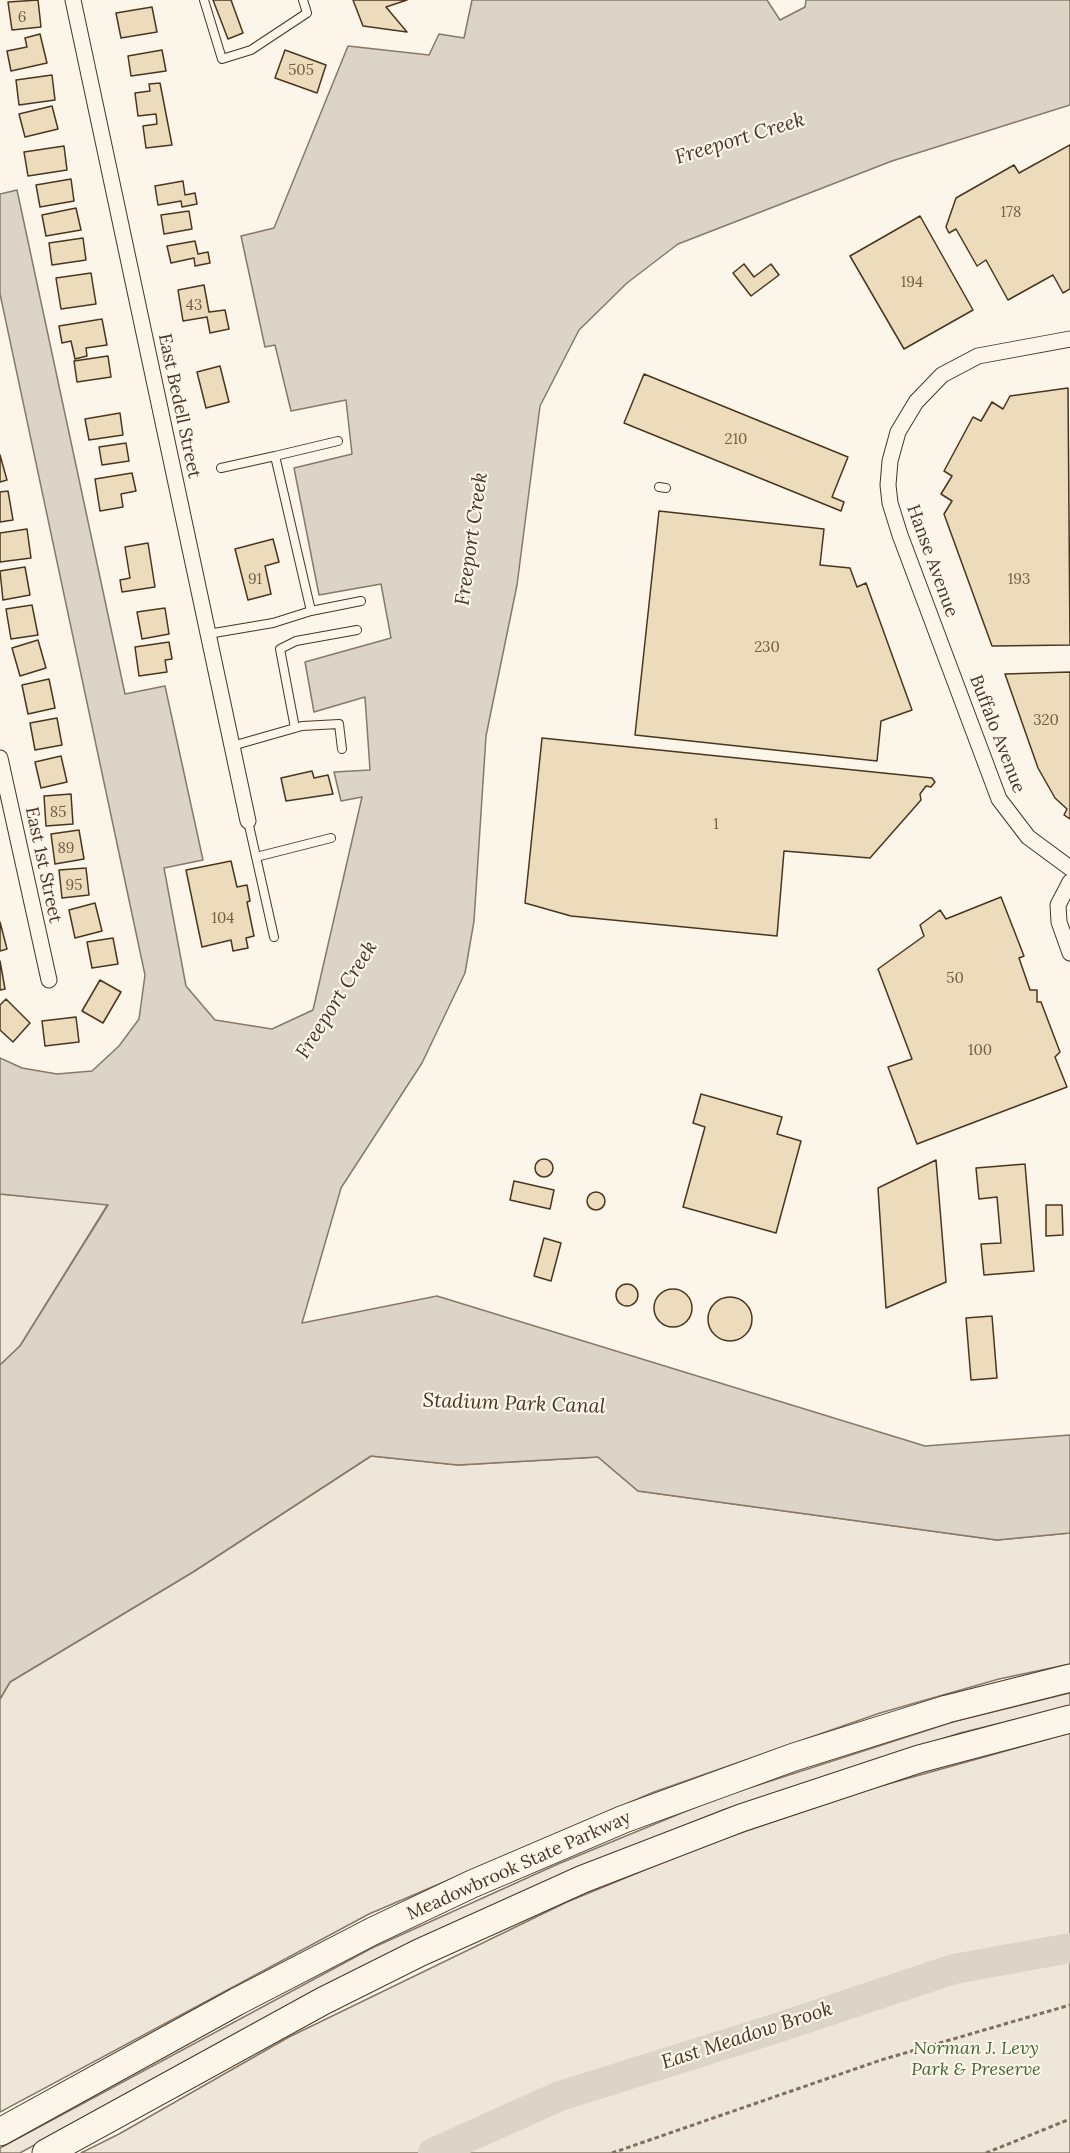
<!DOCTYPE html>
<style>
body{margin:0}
canvas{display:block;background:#fbf6e9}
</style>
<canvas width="1070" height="2153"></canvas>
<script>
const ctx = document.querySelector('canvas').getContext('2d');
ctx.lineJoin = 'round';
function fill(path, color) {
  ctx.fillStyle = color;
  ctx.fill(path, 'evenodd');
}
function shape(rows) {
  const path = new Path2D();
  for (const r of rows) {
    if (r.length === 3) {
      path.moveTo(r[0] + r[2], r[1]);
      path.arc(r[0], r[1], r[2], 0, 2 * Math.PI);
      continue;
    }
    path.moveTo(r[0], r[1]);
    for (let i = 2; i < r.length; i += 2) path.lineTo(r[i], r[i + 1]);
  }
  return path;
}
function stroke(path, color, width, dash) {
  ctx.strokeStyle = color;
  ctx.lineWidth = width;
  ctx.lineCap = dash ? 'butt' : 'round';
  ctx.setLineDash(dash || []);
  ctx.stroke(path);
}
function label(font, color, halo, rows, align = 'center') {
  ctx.font = font + ' Lora,serif';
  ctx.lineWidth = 4.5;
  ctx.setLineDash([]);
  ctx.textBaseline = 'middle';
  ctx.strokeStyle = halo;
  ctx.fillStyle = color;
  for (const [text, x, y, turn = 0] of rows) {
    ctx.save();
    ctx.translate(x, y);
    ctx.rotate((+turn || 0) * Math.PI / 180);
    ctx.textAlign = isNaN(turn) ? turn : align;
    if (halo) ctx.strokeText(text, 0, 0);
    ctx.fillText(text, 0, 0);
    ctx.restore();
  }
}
const green = shape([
 [0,1194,108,1204,20,1346,0,1365,0,1194],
 [371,1456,458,1465,598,1457,638,1491,997,1540,1070,1533,1070,1664,999,1679,880,1713,654,1792,369,1914,0,2112,0,1699,10,1682,193,1572,371,1456],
 [1070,1693,1070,1706,960,1733,723,1810,611,1855,169,2071,20,2153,0,2153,0,2148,372,1948,558,1864,718,1798,956,1721,1070,1693],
 [1070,1733,1070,2153,449,2153,584,2089,560,2096,433,2153,81,2153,119,2134,289,2037,567,1902,705,1845,870,1789,1070,1733]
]);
fill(green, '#ede6d9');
stroke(green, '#887966', 1.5);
const water = shape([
 [472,0,767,0,780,20,805,7,806,0,1070,0,1070,105,892,161,678,244,627,283,579,330,540,406,517,585,486,736,474,921,465,973,422,1063,341,1188,302,1323,437,1296,925,1446,1070,1435,1070,1533,997,1540,638,1491,598,1457,458,1465,371,1456,193,1572,10,1682,0,1699,0,1365,20,1346,108,1205,0,1194,0,1058,22,1068,57,1074,92,1071,119,1046,139,1019,145,975,0,294,0,194,17,190,125,694,165,686,203,860,164,868,186,986,215,1020,272,1029,313,1010,362,797,341,801,334,772,370,770,365,697,314,712,305,662,391,638,381,584,319,595,294,468,352,454,346,400,291,411,275,345,265,347,241,236,274,228,348,46,429,55,439,34,464,38,472,0]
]);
fill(water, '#dcd4c6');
stroke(water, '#887966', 1.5);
stroke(shape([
 [433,2153,560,2096,774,2029,954,1969,1070,1948]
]), '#dcd4c6', 30);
const building = shape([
 [38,0,41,27,12,30,8,2,38,0],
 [213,0,231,0,243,33,228,39,213,0],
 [353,0,407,0,386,7,407,32,363,26,353,0],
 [152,7,157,32,121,38,116,13,152,7],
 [40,34,47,63,11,71,7,51,27,47,25,38,40,34],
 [162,50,166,71,131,76,128,56,162,50],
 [285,50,326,65,317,93,275,78,285,50],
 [52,75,55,100,19,105,16,80,52,75],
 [160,83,172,145,146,148,143,126,157,124,156,114,138,116,135,93,150,91,149,84,160,83],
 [52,106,58,129,25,137,19,114,52,106],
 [1070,145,1070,289,1063,293,1053,275,1008,300,986,260,977,266,956,229,949,233,946,227,956,198,1014,165,1019,173,1070,145],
 [64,146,67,170,28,176,24,152,64,146],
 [71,179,74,201,40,207,36,185,71,179],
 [183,181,185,195,195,193,197,204,182,207,181,201,158,205,155,186,183,181],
 [76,208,81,230,46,236,42,215,76,208],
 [189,211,192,229,164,234,161,215,189,211],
 [920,216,973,310,904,349,850,256,920,216],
 [83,238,86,260,52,265,49,243,83,238],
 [195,241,198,254,208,252,210,263,195,266,194,258,171,263,167,246,195,241],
 [744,264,754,277,771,264,779,275,751,296,733,273,744,264],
 [91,273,96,304,61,309,56,278,91,273],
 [204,285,209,312,225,310,229,329,210,333,207,317,183,321,178,290,204,285],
 [102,319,107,345,86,348,87,356,75,359,71,341,62,343,59,326,102,319],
 [108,356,111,377,77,382,74,361,108,356],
 [220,366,229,402,206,408,197,372,220,366],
 [644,374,848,457,832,497,844,502,841,511,624,423,644,374],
 [1068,388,1070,645,992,646,944,514,952,501,941,494,952,476,944,471,973,417,981,421,992,402,1003,409,1010,396,1068,388],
 [120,413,123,435,89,440,85,419,120,413],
 [126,443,129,461,102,465,99,447,126,443],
 [0,455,7,480,0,482,0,455],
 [132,473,136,491,121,494,123,507,100,511,95,479,132,473],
 [8,491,13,520,0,522,0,492,8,491],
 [659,511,824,529,820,565,850,568,857,587,866,583,912,710,881,721,877,761,635,735,659,511],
 [27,529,31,558,0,562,0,533,27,529],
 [273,539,279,562,265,566,271,594,248,600,235,549,273,539],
 [148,543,155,587,122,592,120,580,130,578,125,547,148,543],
 [25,567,30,595,3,600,0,571,25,567],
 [32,605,38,635,11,639,6,609,32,605],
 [165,608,169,634,142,639,137,612,165,608],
 [38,640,46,668,20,676,12,648,38,640],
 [169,642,172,659,165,660,167,672,139,676,135,647,169,642],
 [1070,672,1070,819,1064,815,1067,809,1055,798,1038,768,1005,674,1070,672],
 [49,679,55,708,28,714,22,685,49,679],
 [57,718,62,745,35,750,30,723,57,718],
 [542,738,932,778,935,782,931,787,926,786,920,794,921,800,870,858,784,851,777,936,571,916,525,903,542,738],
 [61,756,67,782,41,788,35,762,61,756],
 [312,771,314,778,328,775,333,794,286,801,281,778,312,771],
 [71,794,73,824,46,826,44,796,71,794],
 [79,830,84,859,55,864,51,834,79,830],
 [231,861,237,887,247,885,250,901,247,902,254,936,246,938,248,948,233,951,231,940,202,947,186,870,231,861],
 [86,868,89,895,62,898,59,870,86,868],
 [1001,897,1024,956,1019,958,1030,990,1037,990,1037,1002,1041,1002,1060,1052,1055,1057,1067,1087,917,1144,888,1067,912,1059,878,969,924,936,920,925,940,910,946,919,1001,897],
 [95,903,102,931,75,938,69,910,95,903],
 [0,922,7,949,0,951,0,922],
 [113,938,118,964,92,968,87,942,113,938],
 [0,961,5,989,0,990,0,961],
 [100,980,121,992,103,1023,82,1011,100,980],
 [6,999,30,1023,13,1042,0,1030,0,1005,6,999],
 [76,1017,79,1042,45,1046,42,1021,76,1017],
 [701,1094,782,1117,777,1134,801,1141,776,1233,683,1207,705,1127,693,1123,701,1094],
 [544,1168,9],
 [936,1160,946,1282,886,1308,878,1188,936,1160],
 [1025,1164,1034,1271,984,1275,981,1244,1001,1243,997,1197,979,1199,976,1168,1025,1164],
 [514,1181,554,1190,550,1209,510,1200,514,1181],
 [596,1201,9],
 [1046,1205,1062,1205,1063,1235,1046,1236,1046,1205],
 [544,1238,561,1243,551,1281,534,1276,544,1238],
 [627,1295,11],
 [673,1308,19],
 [730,1319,22],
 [992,1316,997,1378,971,1380,966,1318,992,1316]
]);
fill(building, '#ecdcbc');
stroke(building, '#4a3520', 1.5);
const lane = shape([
 [204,0,222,59,251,50,307,13,303,0],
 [221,468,275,456],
 [659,487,666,488],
 [311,611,361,601],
 [208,634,273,623,311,611,275,456,338,441],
 [295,728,280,649,296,641,357,630],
 [232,746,302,726,339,724,342,749],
 [248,821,274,937],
 [256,857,331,838]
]);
const street = shape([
 [73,0,248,821],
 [1070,339,978,356,942,375,916,402,898,432,890,461,888,485,890,503,900,535,999,799,1028,837,1070,868],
 [0,758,49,980],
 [1070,882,1058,905,1059,922,1070,953]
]);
const highway = shape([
 [0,2132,236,2002,373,1931,472,1884,624,1819,794,1757,947,1709,1070,1678],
 [46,2153,323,2001,419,1953,583,1879,741,1818,919,1759,1070,1719]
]);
stroke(lane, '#4a3520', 10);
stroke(street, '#4a3520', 17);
stroke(highway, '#4a3520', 29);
stroke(shape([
 [612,2153,881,2060,1070,2005],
 [986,2153,1070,2119]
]), '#7f6f5c', 3, [4.5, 3]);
stroke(lane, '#fbf6e9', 8);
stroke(street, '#fbf6e9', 15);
stroke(highway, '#fbf6e9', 27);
label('15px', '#725f47', null, [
 ["6",22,18],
 ["505",301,71],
 ["178",1011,213],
 ["194",912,283],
 ["43",194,306],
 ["210",736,440],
 ["91",255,580],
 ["193",1019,580],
 ["230",767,648],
 ["320",1046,721],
 ["85",58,813],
 ["1",716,825],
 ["89",66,849],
 ["95",74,886],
 ["104",223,919],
 ["50",955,979],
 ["100",980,1051]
]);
label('18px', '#4a3520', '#fbf6e9', [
 ["East Bedell Street",179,406,78],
 ["Hanse Avenue",932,561,70],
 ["Buffalo Avenue",997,734,69],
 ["East 1st Street",43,865,78],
 ["Meadowbrook State Parkway",519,1866,-24]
]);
label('italic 18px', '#436837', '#fbf6e9', [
 ["Norman J. Levy",976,2049],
 ["Park & Preserve",976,2070]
]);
label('italic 20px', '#4a3520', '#fbf6e9', [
 ["Freeport Creek",740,139,-17],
 ["Freeport Creek",472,539,-82],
 ["Freeport Creek",337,1000,-58],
 ["Stadium Park Canal",514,1404,2],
 ["East Meadow Brook",747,2036,-18]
]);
</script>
